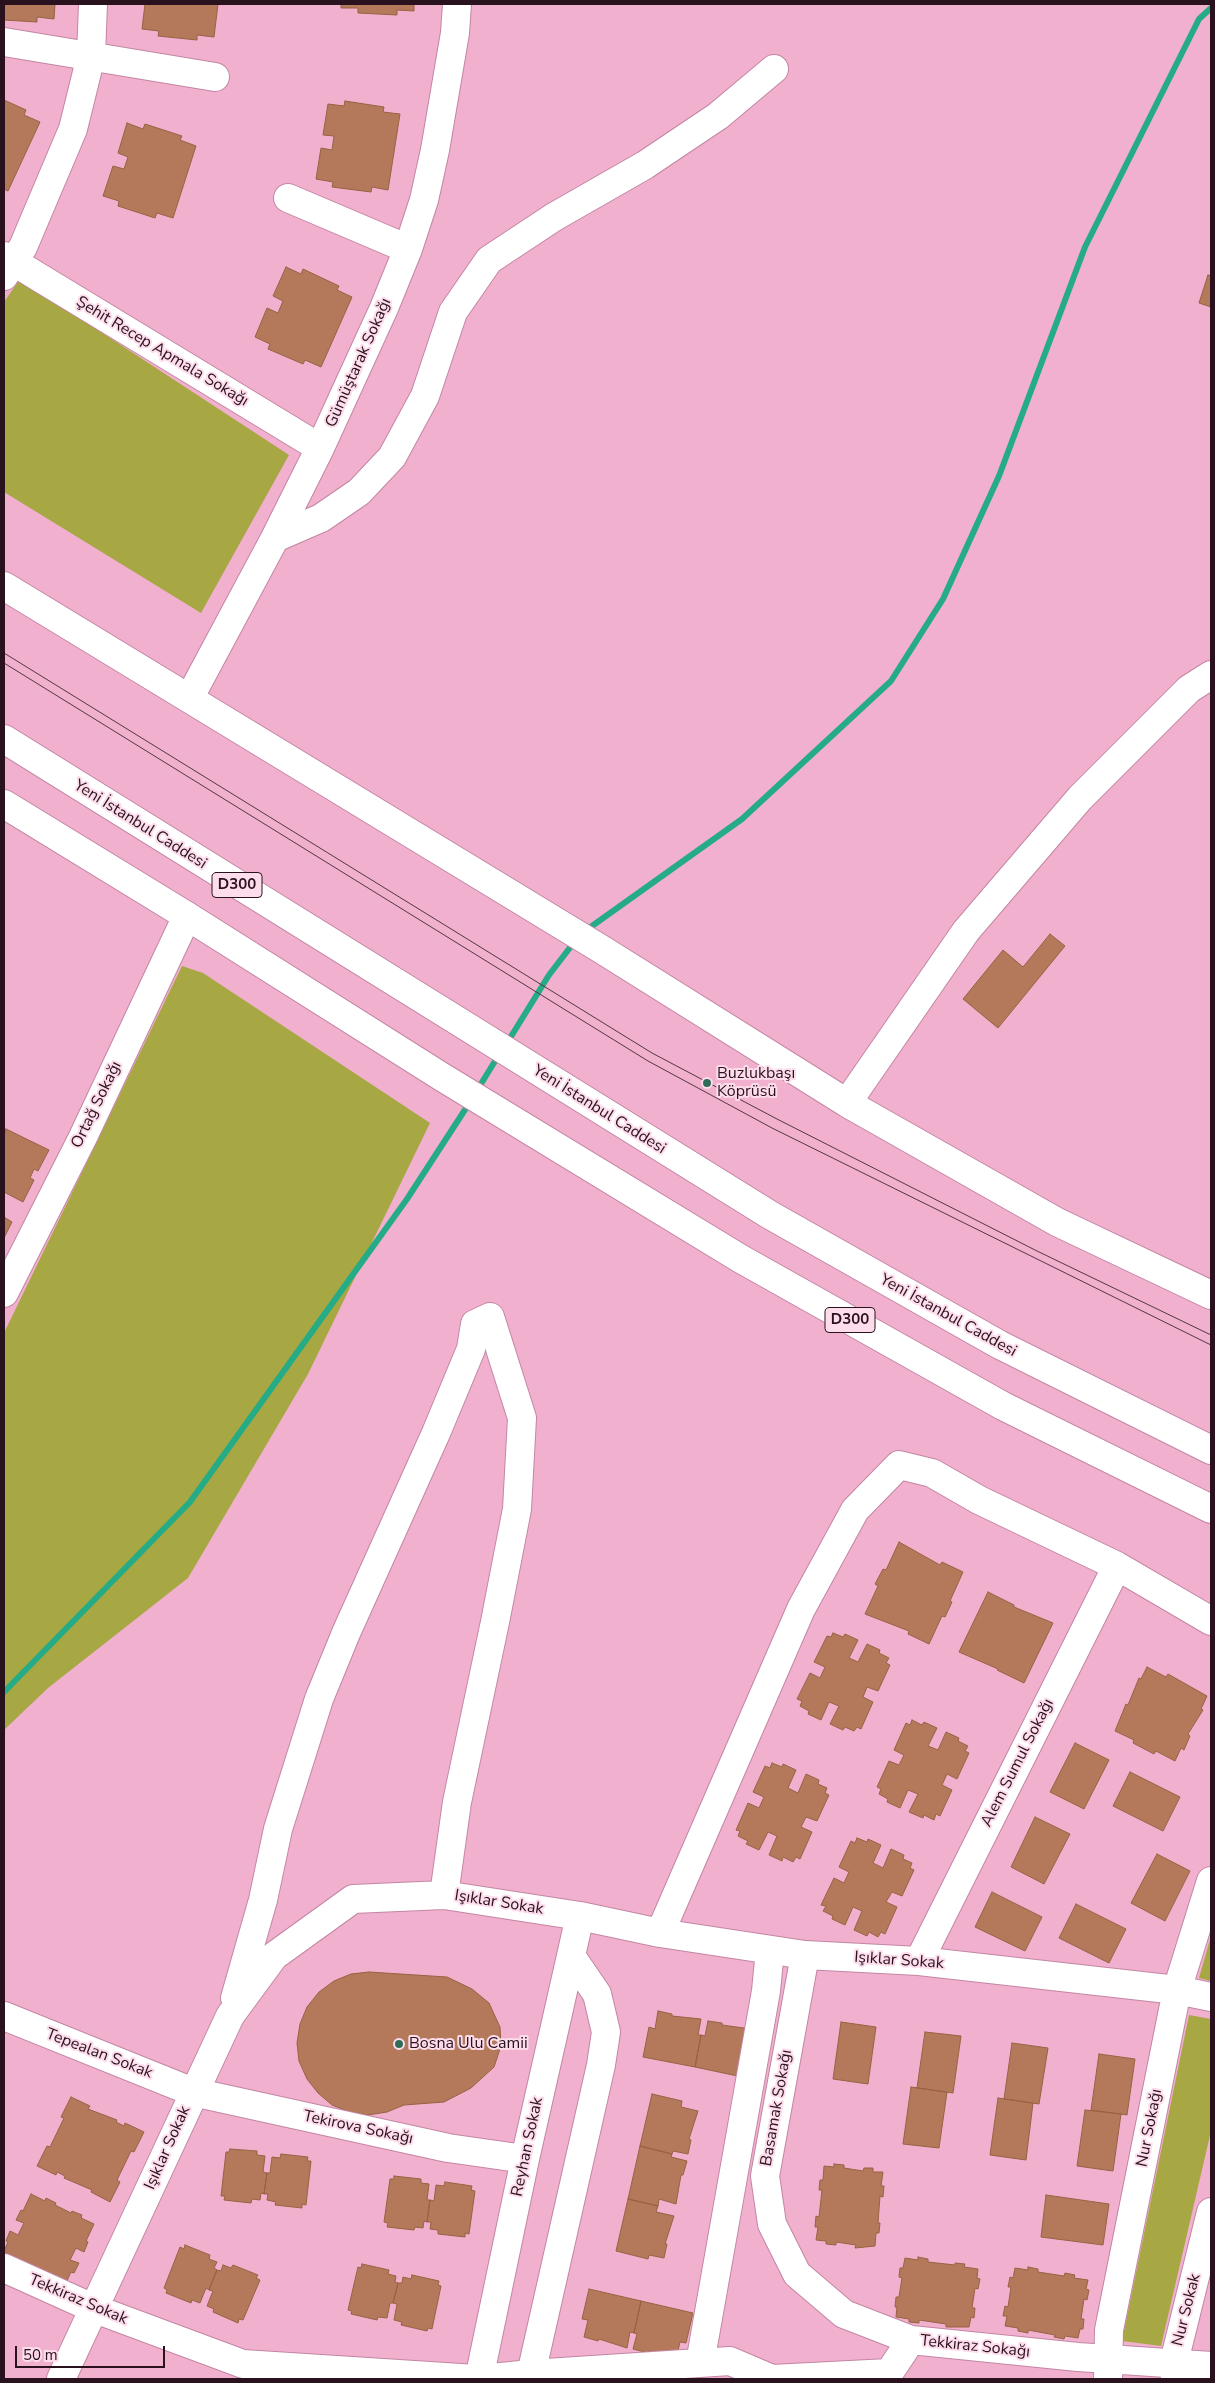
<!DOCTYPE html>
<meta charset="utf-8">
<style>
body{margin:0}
#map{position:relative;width:1215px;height:2383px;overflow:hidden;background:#f0b0ce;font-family:"Nunito Sans",sans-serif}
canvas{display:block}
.frame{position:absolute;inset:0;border:5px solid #29121e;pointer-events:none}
.scale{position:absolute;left:15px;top:2346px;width:150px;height:22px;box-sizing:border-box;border:2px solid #29121e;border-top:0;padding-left:6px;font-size:15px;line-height:18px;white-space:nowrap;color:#29121e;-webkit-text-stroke:4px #fddceb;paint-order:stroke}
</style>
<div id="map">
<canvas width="1215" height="2383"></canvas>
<div class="frame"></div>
<div class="scale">50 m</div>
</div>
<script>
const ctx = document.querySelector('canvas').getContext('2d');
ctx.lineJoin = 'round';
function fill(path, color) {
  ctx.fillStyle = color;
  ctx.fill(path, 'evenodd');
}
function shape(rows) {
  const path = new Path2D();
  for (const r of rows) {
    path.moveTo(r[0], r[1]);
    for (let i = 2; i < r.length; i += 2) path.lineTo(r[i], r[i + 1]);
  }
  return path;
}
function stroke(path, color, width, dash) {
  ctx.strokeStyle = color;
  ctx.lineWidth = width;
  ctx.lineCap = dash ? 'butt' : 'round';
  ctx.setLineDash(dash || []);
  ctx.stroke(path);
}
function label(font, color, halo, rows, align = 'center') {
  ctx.font = font + ' "Nunito Sans",sans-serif';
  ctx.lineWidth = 4;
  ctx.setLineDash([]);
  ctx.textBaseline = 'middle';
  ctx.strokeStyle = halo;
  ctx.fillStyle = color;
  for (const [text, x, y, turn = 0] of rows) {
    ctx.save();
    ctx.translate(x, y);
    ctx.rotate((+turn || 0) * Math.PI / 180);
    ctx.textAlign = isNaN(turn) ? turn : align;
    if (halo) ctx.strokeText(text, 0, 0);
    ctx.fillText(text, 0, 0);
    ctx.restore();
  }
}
fill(shape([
 [20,279,289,455,201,613,4,492,4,302],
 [182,966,203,973,430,1123,308,1374,188,1578,48,1688,4,1730,4,1333],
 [1211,1936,1211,1981,1199,1978],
 [1189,2015,1211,2019,1211,2131,1161,2346,1122,2341]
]), '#a7a744');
stroke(shape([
 [585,931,742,819,891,681,943,599,999,476,1085,247,1199,19,1211,8],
 [507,1043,549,975,575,941],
 [476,1092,500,1053],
 [4,1692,190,1502,407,1199,470,1102]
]), '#25ab86', 6);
const building = shape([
 [4,4,55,4,54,19,37,17,37,22,4,20,4,4],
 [145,4,218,4,214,37,197,35,197,40,158,36,159,31,142,29,145,4],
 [341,4,414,4,414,11,397,10,397,15,358,13,358,8,341,8,341,4],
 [4,100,26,110,24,115,40,122,8,191,4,189,4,100],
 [345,101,384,107,383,112,400,114,388,190,372,187,371,192,332,187,333,182,316,179,321,148,332,150,334,136,323,135,328,104,344,106,345,101],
 [127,123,143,129,145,124,182,136,180,140,196,146,173,218,157,213,155,218,118,206,119,201,103,196,113,166,124,169,128,157,118,153,127,123],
 [286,267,301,274,303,269,339,286,337,290,352,297,321,367,305,360,303,364,268,349,270,344,255,337,267,308,278,313,283,301,273,296,286,267],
 [1208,275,1211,276,1211,307,1199,303,1208,275],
 [1050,934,1065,946,998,1028,963,999,1003,950,1023,967,1050,934],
 [6,1129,49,1150,38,1171,34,1169,30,1178,34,1180,23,1202,4,1192,4,1135,6,1129],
 [4,1217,12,1222,4,1238,4,1217],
 [899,1542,940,1565,942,1562,963,1572,950,1601,952,1602,945,1617,942,1616,929,1644,908,1634,909,1631,865,1614,878,1586,875,1584,883,1569,886,1570,899,1542],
 [988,1592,1014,1605,1014,1607,1053,1623,1024,1683,997,1670,998,1669,959,1652,988,1592],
 [833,1633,843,1637,845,1634,858,1640,849,1658,858,1662,867,1644,880,1650,879,1653,889,1658,886,1663,890,1665,878,1691,867,1687,863,1697,873,1702,861,1729,857,1727,854,1731,845,1727,843,1730,830,1724,839,1706,829,1702,821,1720,808,1714,809,1711,800,1706,802,1701,797,1699,810,1673,820,1678,825,1667,814,1662,827,1636,831,1637,833,1633],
 [1147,1667,1166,1677,1168,1674,1207,1696,1201,1709,1203,1710,1188,1734,1190,1736,1184,1750,1181,1748,1175,1761,1156,1751,1154,1754,1133,1743,1134,1740,1115,1731,1126,1704,1128,1705,1139,1678,1141,1679,1147,1667],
 [912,1720,922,1725,924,1722,937,1728,928,1746,938,1750,946,1732,959,1738,958,1741,968,1746,965,1751,969,1753,957,1779,947,1774,942,1785,952,1790,940,1816,936,1814,934,1820,924,1815,923,1818,909,1812,918,1794,908,1790,900,1808,887,1802,888,1799,879,1794,881,1789,877,1787,889,1761,899,1765,904,1755,894,1750,906,1723,910,1725,912,1720],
 [1075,1743,1109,1760,1084,1809,1050,1792,1075,1743],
 [772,1763,782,1767,783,1764,796,1770,788,1788,798,1793,806,1774,819,1780,818,1784,827,1788,825,1793,829,1795,817,1821,806,1817,801,1827,812,1832,800,1859,796,1857,793,1862,783,1857,782,1861,769,1855,777,1836,768,1832,759,1850,746,1844,748,1841,738,1836,740,1831,736,1830,748,1803,759,1808,764,1797,753,1792,765,1766,770,1768,772,1763],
 [1130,1772,1180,1797,1163,1831,1113,1806,1130,1772],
 [1035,1817,1070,1834,1044,1884,1011,1867,1035,1817],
 [857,1838,867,1842,868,1839,881,1845,873,1863,883,1868,891,1849,904,1855,903,1859,912,1863,910,1868,914,1870,902,1896,892,1892,886,1902,897,1907,885,1934,881,1932,878,1937,869,1932,867,1936,854,1930,862,1911,853,1907,845,1925,832,1919,833,1916,823,1911,826,1906,821,1905,834,1878,844,1883,849,1872,839,1867,851,1841,855,1843,857,1838],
 [1157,1854,1190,1871,1165,1921,1131,1903,1157,1854],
 [992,1892,1042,1917,1025,1951,975,1927,992,1892],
 [1076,1904,1126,1929,1109,1963,1059,1938,1076,1904],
 [369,1972,447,1977,472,1989,489,2003,500,2027,501,2046,494,2067,471,2088,444,2102,404,2105,387,2112,368,2115,350,2112,332,2105,318,2093,307,2079,299,2061,297,2043,300,2024,307,2007,319,1992,334,1981,351,1974,369,1972],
 [658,2011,672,2014,672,2016,701,2019,698,2035,701,2035,695,2067,643,2057,649,2027,655,2029,658,2011],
 [708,2021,722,2023,722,2025,751,2029,747,2078,695,2067,701,2035,705,2036,708,2021],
 [841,2022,876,2027,868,2084,833,2079,841,2022],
 [925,2032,961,2036,953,2093,917,2088,925,2032],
 [1012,2043,1048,2048,1039,2104,1004,2099,1012,2043],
 [1099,2054,1135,2059,1127,2115,1091,2110,1099,2054],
 [911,2087,947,2092,939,2148,903,2144,911,2087],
 [652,2094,682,2101,681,2107,698,2111,689,2139,691,2140,688,2154,673,2151,672,2154,640,2146,652,2094],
 [71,2097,90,2106,88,2109,117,2120,116,2122,124,2126,125,2123,144,2132,134,2152,131,2151,117,2180,120,2182,110,2202,91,2192,92,2190,64,2178,65,2176,57,2172,56,2175,37,2166,47,2146,50,2147,64,2118,61,2117,71,2097],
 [998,2098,1033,2103,1026,2160,990,2155,998,2098],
 [1085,2110,1121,2114,1113,2171,1077,2166,1085,2110],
 [640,2146,672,2154,671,2157,687,2161,683,2175,681,2175,676,2204,659,2199,658,2206,628,2199,640,2146],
 [230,2149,257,2151,257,2155,265,2156,263,2172,267,2173,264,2194,261,2193,260,2200,252,2199,251,2203,224,2200,225,2196,221,2196,226,2152,229,2152,230,2149],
 [281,2154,308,2157,307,2161,311,2161,306,2205,302,2204,302,2208,275,2205,276,2202,267,2200,268,2194,264,2194,267,2173,270,2173,272,2157,280,2158,281,2154],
 [834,2164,844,2165,844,2168,863,2171,864,2168,873,2168,873,2172,883,2172,881,2186,884,2186,883,2197,880,2196,878,2223,880,2223,879,2233,876,2233,875,2246,855,2248,856,2245,836,2242,836,2245,826,2244,826,2241,816,2240,818,2227,815,2227,816,2216,819,2217,822,2190,819,2190,820,2180,823,2180,824,2166,834,2167,834,2164],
 [394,2176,421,2179,421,2183,429,2184,427,2200,430,2200,427,2222,424,2221,423,2228,415,2227,414,2230,387,2227,388,2223,384,2222,390,2179,394,2179,394,2176],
 [445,2182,472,2186,471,2190,475,2191,469,2234,465,2233,465,2237,438,2234,438,2230,430,2229,431,2222,427,2222,430,2200,434,2201,436,2185,444,2186,445,2182],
 [31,2194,45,2201,46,2198,56,2203,55,2205,71,2213,72,2211,82,2215,81,2218,94,2224,86,2241,88,2242,84,2252,76,2248,70,2260,79,2263,74,2273,71,2272,63,2289,4,2261,4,2251,8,2242,6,2241,10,2231,18,2235,24,2223,16,2220,21,2210,23,2211,31,2194],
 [1046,2195,1109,2204,1103,2245,1041,2237,1046,2195],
 [628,2199,658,2206,656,2212,674,2216,665,2244,667,2244,664,2258,649,2255,648,2259,616,2251,628,2199],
 [185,2245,210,2255,209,2259,217,2262,214,2268,217,2270,209,2290,206,2288,200,2303,192,2300,191,2303,166,2293,167,2290,164,2288,180,2247,184,2249,185,2245],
 [918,2257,928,2259,928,2262,955,2265,955,2263,965,2264,964,2267,978,2269,977,2278,980,2279,978,2289,975,2288,972,2308,975,2308,974,2318,971,2317,969,2327,946,2327,946,2324,919,2320,919,2323,909,2322,909,2319,896,2317,897,2307,895,2307,896,2297,899,2297,902,2278,899,2277,900,2268,903,2268,905,2258,918,2260,918,2257],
 [362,2264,389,2270,388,2274,396,2276,395,2282,398,2283,393,2303,390,2303,387,2318,378,2317,377,2320,351,2314,352,2311,348,2310,358,2267,361,2268,362,2264],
 [223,2265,231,2268,233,2265,258,2275,256,2278,260,2280,243,2320,239,2319,238,2323,213,2312,214,2309,207,2306,213,2291,209,2290,217,2270,221,2271,223,2265],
 [1028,2267,1038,2269,1038,2272,1064,2276,1065,2273,1075,2275,1074,2278,1088,2280,1086,2289,1089,2290,1087,2300,1084,2299,1081,2319,1084,2319,1083,2329,1080,2329,1078,2338,1065,2336,1064,2339,1054,2337,1055,2335,1028,2330,1028,2333,1018,2331,1018,2328,1005,2326,1007,2316,1003,2316,1005,2306,1008,2307,1011,2287,1008,2287,1010,2277,1013,2278,1015,2268,1028,2270,1028,2267],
 [412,2275,439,2281,438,2285,441,2286,432,2329,428,2328,427,2331,401,2325,402,2322,394,2320,397,2304,393,2303,398,2283,402,2283,403,2277,411,2279,412,2275],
 [589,2289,641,2301,634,2333,630,2332,627,2348,599,2339,598,2341,584,2337,588,2320,582,2319,589,2289],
 [641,2301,693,2313,686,2343,680,2342,676,2359,648,2351,648,2353,633,2349,637,2334,634,2333,641,2301]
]);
fill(building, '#b3795a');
stroke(building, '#986142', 1);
const minor = shape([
 [4,42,215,77],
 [288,198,408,249],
 [4,256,320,448],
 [4,276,23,247,73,129,91,56,93,4],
 [275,538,321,518,359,492,392,457,425,396,453,312,489,260,554,217,645,165,718,116,774,69],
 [4,586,601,949,847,1103,1057,1222,1211,1295],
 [190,697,275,538,320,448,384,308,408,249,424,200,435,150,455,33,457,4],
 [847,1103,966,931,1080,798,1189,689,1211,675],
 [4,1293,83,1137,187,916],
 [660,1933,801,1609,855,1510,899,1465,932,1473,979,1500,1117,1566,1211,1621],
 [805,1955,765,2176,772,2224,797,2274,844,2314,911,2340],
 [919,1961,1117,1566],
 [235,1998,263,1900,278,1829,319,1699,346,1633,436,1433,471,1349,475,1324,490,1317,522,1418,517,1509,495,1622,457,1802,444,1895],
 [4,2016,193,2092,448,2148,525,2159],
 [4,2268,95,2309,243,2364,476,2379],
 [700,2363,766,1991,770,1950],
 [531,2374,601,2065,606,2032,597,1994,571,1956],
 [61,2379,230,2016,274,1956,353,1899,444,1895,580,1916,660,1933,805,1955,919,1961,1177,1990,1211,1997],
 [479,2379,525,2159,580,1916],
 [481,2379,531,2374,730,2361,772,2379,889,2373,911,2340,1078,2357,1211,2366],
 [1108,2379,1109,2330,1177,1990,1211,1881],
 [1175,2379,1174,2362,1211,2212]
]);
const highway = shape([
 [4,739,770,1215,1000,1345,1211,1450],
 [4,804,187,916,442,1077,741,1259,1003,1406,1211,1509]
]);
stroke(minor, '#c486a4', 30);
stroke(highway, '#c486a4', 30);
stroke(minor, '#fff', 28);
stroke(highway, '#fff', 28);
stroke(shape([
 [4,653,652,1053,777,1119,1037,1251,1211,1335],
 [4,663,648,1061,772,1128,1211,1345]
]), '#563545', 1);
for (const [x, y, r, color] of [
 [707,1083,5,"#306d59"],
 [399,2044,5,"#306d59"]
]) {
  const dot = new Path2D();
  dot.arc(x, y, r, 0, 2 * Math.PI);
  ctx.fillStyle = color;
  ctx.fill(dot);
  stroke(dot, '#fddceb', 2);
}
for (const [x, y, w] of [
 [237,885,50],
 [850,1320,50]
]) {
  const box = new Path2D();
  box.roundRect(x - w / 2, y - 12.5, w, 25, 4);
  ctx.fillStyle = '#fddceb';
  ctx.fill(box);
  stroke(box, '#29121e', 1);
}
label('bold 15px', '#29121e', null, [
 ["D300",237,885],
 ["D300",850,1320]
]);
label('16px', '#29121e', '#fddceb', [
 ["Şehit Recep Apmala Sokağı",162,352,31],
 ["Gümüştarak Sokağı",359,363,-66],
 ["Yeni İstanbul Caddesi",140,825,32],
 ["Ortağ Sokağı",97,1105,-64],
 ["Yeni İstanbul Caddesi",599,1110,32],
 ["Yeni İstanbul Caddesi",948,1316,29],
 ["Alem Sumul Sokağı",1018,1763,-63],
 ["Işıklar Sokak",499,1903,9],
 ["Işıklar Sokak",899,1961,4],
 ["Tepealan Sokak",99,2054,21],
 ["Basamak Sokağı",777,2108,-80],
 ["Tekirova Sokağı",358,2128,12],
 ["Nur Sokağı",1150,2128,-79],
 ["Reyhan Sokak",528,2147,-78],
 ["Işıklar Sokak",168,2148,-66],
 ["Tekkiraz Sokak",78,2300,23],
 ["Nur Sokak",1187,2310,-76],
 ["Tekkiraz Sokağı",975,2347,6]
]);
label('16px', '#29121e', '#fddceb', [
 ["Buzlukbaşı",717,1074],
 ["Köprüsü",717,1092],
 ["Bosna Ulu Camii",409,2044]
], 'left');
</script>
